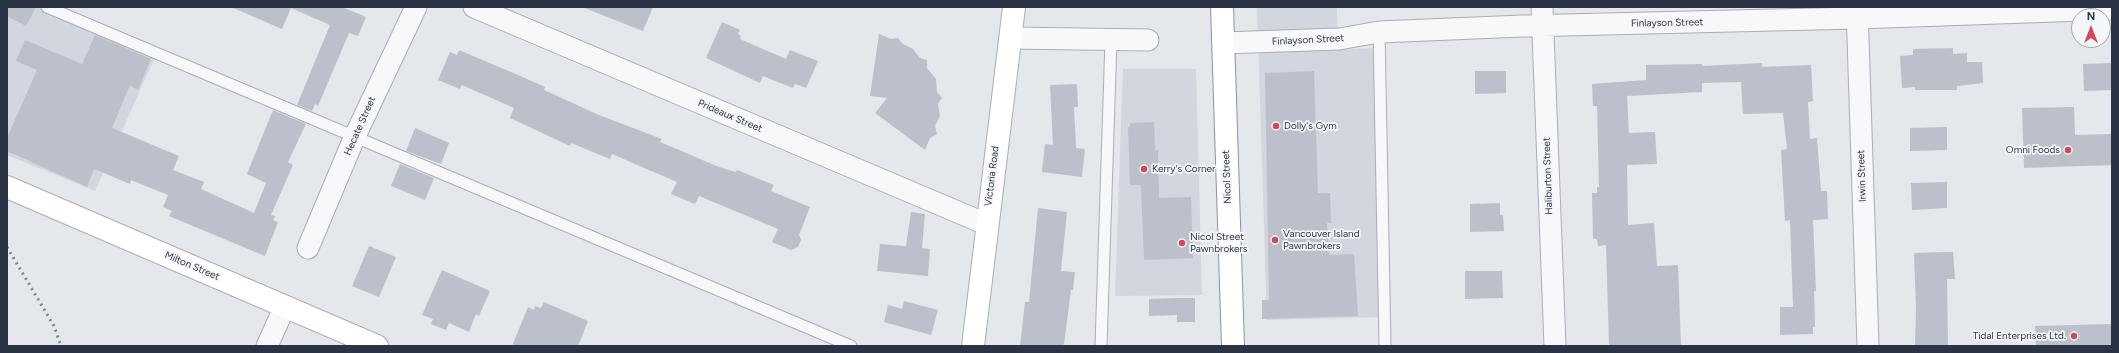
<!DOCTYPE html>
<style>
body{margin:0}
#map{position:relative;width:2119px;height:353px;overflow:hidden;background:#e4e7ec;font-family:Figtree,sans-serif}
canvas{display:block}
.frame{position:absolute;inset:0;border:8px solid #2b3445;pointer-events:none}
.north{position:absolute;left:2071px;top:8px;width:40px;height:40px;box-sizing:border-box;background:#f4f6f9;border:1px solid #a4a8b1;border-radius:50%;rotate:0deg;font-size:11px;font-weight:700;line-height:16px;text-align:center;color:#2b3445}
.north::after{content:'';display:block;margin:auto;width:14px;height:18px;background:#d1495b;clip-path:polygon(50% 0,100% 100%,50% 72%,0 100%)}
</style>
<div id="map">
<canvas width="2119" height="353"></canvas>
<div class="frame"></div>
<div class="north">N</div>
</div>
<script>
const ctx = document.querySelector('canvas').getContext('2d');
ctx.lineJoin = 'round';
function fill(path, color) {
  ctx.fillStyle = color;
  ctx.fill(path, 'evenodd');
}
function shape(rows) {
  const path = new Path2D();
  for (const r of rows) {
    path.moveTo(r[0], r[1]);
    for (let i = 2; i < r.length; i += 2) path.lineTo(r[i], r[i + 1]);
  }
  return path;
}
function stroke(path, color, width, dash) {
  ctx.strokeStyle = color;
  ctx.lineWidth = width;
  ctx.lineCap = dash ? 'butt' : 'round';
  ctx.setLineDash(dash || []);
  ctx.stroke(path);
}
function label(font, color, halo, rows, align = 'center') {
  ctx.font = font + ' Figtree,sans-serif';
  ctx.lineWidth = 3.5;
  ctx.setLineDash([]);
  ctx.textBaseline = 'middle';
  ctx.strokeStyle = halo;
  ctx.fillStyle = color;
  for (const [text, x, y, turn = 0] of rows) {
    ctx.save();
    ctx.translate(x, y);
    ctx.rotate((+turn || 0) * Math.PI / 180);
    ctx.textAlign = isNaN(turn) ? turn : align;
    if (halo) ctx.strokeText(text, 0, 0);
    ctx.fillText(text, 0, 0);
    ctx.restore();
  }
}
fill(shape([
 [7,7,52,7,155,57,95,191,7,155],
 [1257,7,1337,7,1338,50,1373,48,1382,317,1267,320],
 [1123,69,1196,69,1202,295,1115,296]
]), '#d2d6de');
fill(shape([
 [7,7,36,7,26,26,7,16],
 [231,7,342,7,366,17,358,36,349,33,318,106,315,104,312,111,297,105,330,25,291,8,282,29],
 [582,7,653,7,643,31],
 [722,22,740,30,738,34,741,36,740,39,786,59,790,50,818,61,806,88,795,84,793,88,763,76,760,83,706,58],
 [879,34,891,39,898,38,903,44,913,49,920,58,927,60,927,68,936,79,937,92,942,98,938,104,940,116,935,126,937,134,930,138,925,150,875,113,887,98,870,96],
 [95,35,151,59,138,90,130,85,112,128,179,156,173,170,204,182,201,189,254,213,266,183,247,174,273,110,306,124,288,162,293,165,271,215,275,216,273,220,278,222,265,256,169,216,172,211,163,207,168,195,131,180,130,184,94,169,87,187,7,151,7,138,37,70,16,61,25,40,82,64],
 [1953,48,1953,54,1967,53,1967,62,1982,62,1983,83,1957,86,1957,90,1915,90,1915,87,1902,88,1900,56,1913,55,1913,49],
 [459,50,518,75,545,87,544,90,599,115,662,139,660,142,719,167,736,172,737,170,774,185,771,191,810,207,799,235,801,240,798,247,791,250,772,242,778,229,699,196,695,204,671,194,677,182,612,154,610,159,571,143,570,146,510,118,514,108,462,85,460,89,438,80,450,52,457,55],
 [1762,63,1762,67,1811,65,1813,101,1808,102,1810,139,1817,138,1821,191,1827,191,1828,219,1813,220,1816,291,1814,291,1815,327,1813,327,1813,334,1780,335,1780,307,1793,307,1790,220,1785,221,1781,150,1787,149,1783,113,1743,114,1741,82,1702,83,1702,92,1627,96,1629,133,1655,132,1657,164,1627,165,1628,225,1654,223,1657,266,1678,265,1681,346,1609,346,1606,245,1598,246,1597,239,1593,239,1592,193,1597,193,1597,187,1599,187,1597,106,1593,106,1592,84,1646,80,1646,65,1702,64,1702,66],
 [2112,63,2112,90,2084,91,2083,64],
 [1314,71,1318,193,1330,193,1331,223,1327,223,1329,255,1354,254,1358,316,1262,319,1262,300,1269,300,1265,73],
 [1475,71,1506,71,1506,93,1475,94],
 [1077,84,1078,107,1074,107,1076,148,1085,149,1082,177,1042,172,1045,144,1053,145,1050,85],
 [2074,107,2075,135,2112,134,2112,165,2024,168,2022,108],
 [1154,122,1155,150,1158,150,1159,198,1191,197,1193,258,1144,260,1141,185,1130,185,1128,127,1130,127,1130,123],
 [1947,127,1947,150,1910,151,1910,128],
 [415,128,449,143,441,164,406,151],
 [400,164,434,178,425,200,391,186],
 [1947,182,1947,208,1912,210,1911,183],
 [1500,203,1500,215,1503,215,1504,231,1470,232,1470,204],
 [1038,208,1067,212,1061,271,1075,272,1073,290,1071,290,1064,344,1062,346,1020,346,1025,302,1029,302],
 [911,212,925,214,922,248,930,249,928,276,877,271,880,244,906,246],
 [369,246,396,257,379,297,352,286],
 [1945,252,1953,252,1955,279,1947,279,1948,346,1915,346,1916,308,1914,253],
 [442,270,490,291,479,316,476,314,469,332,449,323,446,330,431,324,433,319,422,315],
 [1465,271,1502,271,1503,298,1465,299],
 [1177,298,1195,298,1195,322,1177,322,1177,315,1149,316,1149,299],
 [904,301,938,310,931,335,884,322,888,305,902,309],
 [544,302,588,321,578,346,512,346,528,307,534,310,535,306,541,308],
 [2112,324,2112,346,2036,346,2035,326]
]), '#bbc0ca');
const lane = shape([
 [47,7,851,346],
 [1379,32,1385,346],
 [1101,346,1111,40]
]);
const street = shape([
 [474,7,986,224],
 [1542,7,1555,346],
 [1857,7,1868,346],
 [1010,38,1148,40],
 [1223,43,1339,39,1379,32,1522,26,1857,18,2112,9],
 [308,248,355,136,416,7],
 [267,346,285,306]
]);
const secondary = shape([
 [7,187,377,346],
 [973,346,1014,7]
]);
const highway = shape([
 [1222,7,1233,346]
]);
stroke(lane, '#a9aeb7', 13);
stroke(street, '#a9aeb7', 23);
stroke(secondary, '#a9aeb7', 24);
stroke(highway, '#8b94a3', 24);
stroke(lane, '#f7f8fa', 11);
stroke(street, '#f7f8fa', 21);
stroke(secondary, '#fff', 22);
stroke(highway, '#fff', 22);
stroke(shape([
 [7,247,54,326,61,346]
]), '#7d8696', 3, [2, 4]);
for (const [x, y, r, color] of [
 [1276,126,4,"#d1495b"],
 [2068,150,4,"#d1495b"],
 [1144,169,4,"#d1495b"],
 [1275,240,4,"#d1495b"],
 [1182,243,4,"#d1495b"],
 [2074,336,4,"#d1495b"]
]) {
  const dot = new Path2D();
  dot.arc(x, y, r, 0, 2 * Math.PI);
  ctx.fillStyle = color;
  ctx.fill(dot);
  stroke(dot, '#f4f6f9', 1.5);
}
label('10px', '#2b3445', '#f4f6f9', [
 ["Finlayson Street",1667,23,-1],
 ["Finlayson Street",1308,40,-3],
 ["Prideaux Street",730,116,23],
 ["Hecate Street",360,126,-66],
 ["Victoria Road",992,176,-83],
 ["Haliburton Street",1548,176,-92],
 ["Irwin Street",1862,176,-92],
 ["Nicol Street",1227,177,-92],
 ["Milton Street",192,266,23]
]);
label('10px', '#2b3445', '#f4f6f9', [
 ["Dolly's Gym",1284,126],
 ["Omni Foods",2060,150,"right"],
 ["Kerry's Corner",1152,169],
 ["Vancouver Island",1283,234],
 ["Pawnbrokers",1283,246],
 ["Nicol Street",1190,237],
 ["Pawnbrokers",1190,249],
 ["Tidal Enterprises Ltd.",2066,336,"right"]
], 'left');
</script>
